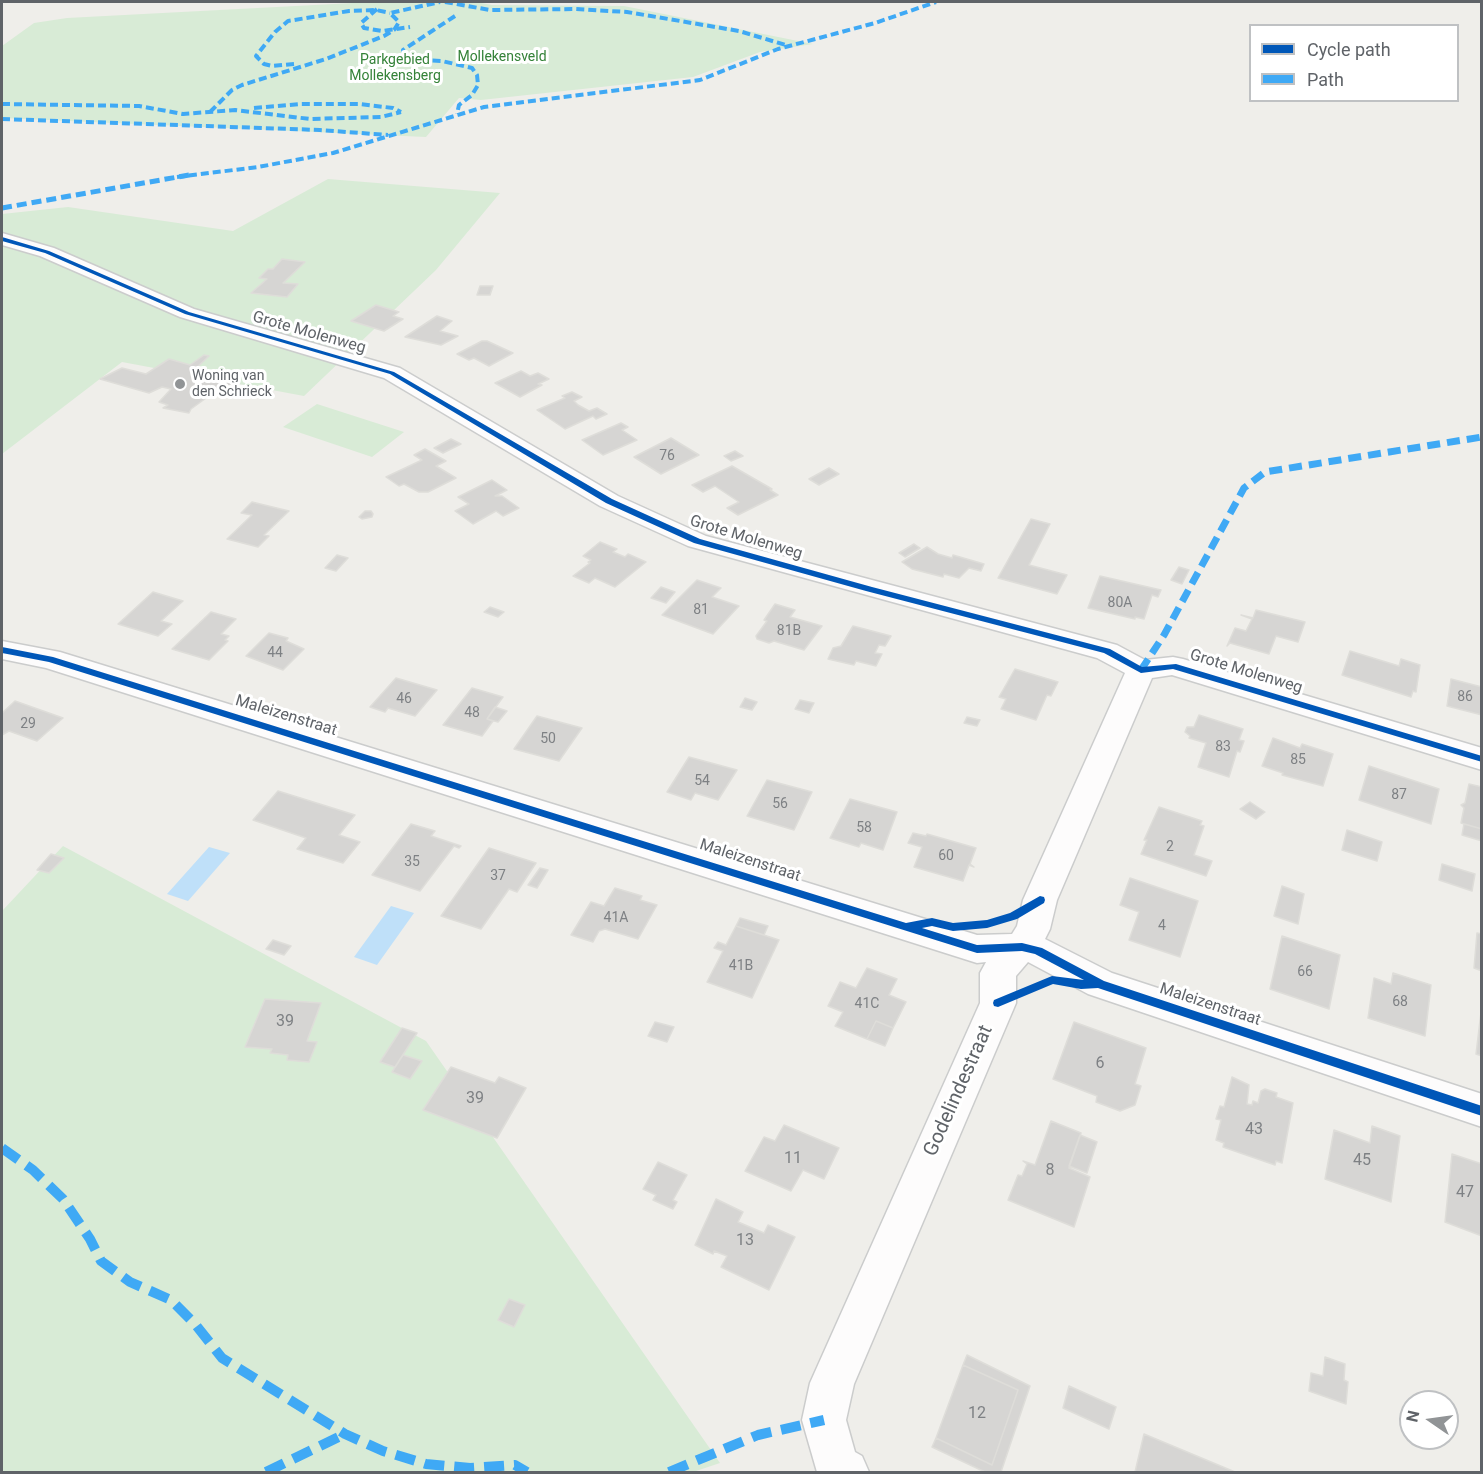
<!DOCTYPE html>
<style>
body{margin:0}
#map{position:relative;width:1483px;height:1474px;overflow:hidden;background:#efeeea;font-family:Roboto,sans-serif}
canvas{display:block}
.frame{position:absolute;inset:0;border:3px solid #5f6368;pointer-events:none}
.legend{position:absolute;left:1249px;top:24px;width:210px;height:78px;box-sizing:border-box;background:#fff;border:2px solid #bfc1c3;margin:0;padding:8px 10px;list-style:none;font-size:18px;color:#5f6368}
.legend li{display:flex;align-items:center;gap:12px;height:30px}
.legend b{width:30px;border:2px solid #bfc1c3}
.north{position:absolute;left:1399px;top:1390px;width:60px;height:60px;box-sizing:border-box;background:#fff;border:2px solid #bfc1c3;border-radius:50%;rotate:283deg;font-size:16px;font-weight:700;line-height:24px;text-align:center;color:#5f6368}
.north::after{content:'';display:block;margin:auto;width:21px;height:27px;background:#919496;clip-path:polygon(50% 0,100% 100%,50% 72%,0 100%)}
</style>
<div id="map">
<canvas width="1483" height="1474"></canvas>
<div class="frame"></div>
<ul class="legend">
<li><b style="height:8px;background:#0057b8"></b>Cycle path</li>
<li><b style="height:8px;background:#3fa9f5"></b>Path</li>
</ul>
<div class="north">N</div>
</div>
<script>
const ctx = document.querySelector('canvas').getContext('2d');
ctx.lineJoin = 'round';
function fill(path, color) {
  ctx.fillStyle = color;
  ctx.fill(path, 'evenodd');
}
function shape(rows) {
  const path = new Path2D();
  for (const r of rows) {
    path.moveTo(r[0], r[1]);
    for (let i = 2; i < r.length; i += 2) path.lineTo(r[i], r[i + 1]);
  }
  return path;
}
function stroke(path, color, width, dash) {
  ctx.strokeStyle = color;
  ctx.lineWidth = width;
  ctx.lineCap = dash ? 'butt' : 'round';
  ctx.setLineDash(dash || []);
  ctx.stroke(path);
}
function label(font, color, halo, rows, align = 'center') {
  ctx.font = font + ' Roboto,sans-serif';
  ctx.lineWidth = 6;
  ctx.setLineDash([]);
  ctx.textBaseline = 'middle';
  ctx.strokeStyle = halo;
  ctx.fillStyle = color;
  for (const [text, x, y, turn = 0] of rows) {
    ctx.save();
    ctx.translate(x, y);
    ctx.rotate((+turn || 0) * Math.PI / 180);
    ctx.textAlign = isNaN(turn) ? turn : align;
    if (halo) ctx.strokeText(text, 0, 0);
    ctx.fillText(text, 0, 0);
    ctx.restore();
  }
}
fill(shape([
 [372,2,476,2,492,5,624,6,813,44,760,52,693,77,481,100,459,98,426,137,2,118,2,46,34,23,67,18],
 [328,179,500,193,436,270,304,396,122,362,2,454,2,214,68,207,233,231],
 [317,404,404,432,372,457,283,427],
 [63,846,426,1041,720,1463,693,1472,2,1472,2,911]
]), '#d8ebd6');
fill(shape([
 [209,847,230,853,188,901,167,894],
 [391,906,414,913,377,965,354,957]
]), '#bfe0f9');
const building = shape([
 [282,259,305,262,283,283,298,284,287,297,251,293,267,279,259,278,268,269,273,269,282,259],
 [480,286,493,286,490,295,477,295,480,286],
 [376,305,399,312,393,316,403,319,384,331,351,321,376,305],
 [437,316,452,321,440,331,458,336,441,345,405,337,437,316],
 [482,341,487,341,513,353,489,366,474,358,469,360,457,354,482,341],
 [204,355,209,356,193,371,238,382,229,387,224,385,191,409,189,413,163,408,168,405,159,402,171,389,162,387,149,393,100,379,122,368,146,374,169,359,190,365,204,355],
 [521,371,530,376,538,373,549,379,538,384,542,385,520,397,495,383,521,371],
 [572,392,582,397,574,401,578,405,589,411,597,408,607,414,596,419,593,416,565,429,537,410,565,398,562,396,572,392],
 [621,423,628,427,622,430,637,440,603,455,582,440,621,423],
 [671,438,699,455,661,474,634,457,671,438],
 [451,439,461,444,443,453,434,448,451,439],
 [425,449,446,461,436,466,456,478,428,492,419,492,404,484,399,486,386,477,422,460,414,455,425,449],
 [735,451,743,456,731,461,724,456,735,451],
 [732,466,772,489,770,490,778,495,738,515,727,508,739,502,715,486,703,492,692,485,732,466],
 [829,468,839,474,819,485,809,479,829,468],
 [492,480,507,490,495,496,502,496,519,508,503,516,496,511,473,524,455,511,469,504,458,497,492,480],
 [252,502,289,511,264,535,269,536,258,547,227,539,252,515,241,513,252,502],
 [365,511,371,511,373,514,372,517,362,519,359,517,365,511],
 [1031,519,1050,524,1029,565,1067,575,1057,594,998,578,1031,519],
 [600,542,617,549,613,552,625,557,628,554,646,562,615,587,595,578,589,583,573,576,590,563,588,562,591,560,583,556,600,542],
 [914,544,920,548,905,557,899,553,914,544],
 [927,547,938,554,952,558,953,555,984,564,981,571,969,568,959,578,944,574,943,577,912,569,902,562,927,547],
 [337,555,348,558,336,571,325,568,337,555],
 [1179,567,1189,570,1182,584,1171,580,1179,567],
 [1100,576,1161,590,1158,597,1152,595,1144,619,1135,617,1135,619,1088,608,1100,576],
 [697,580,721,588,712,597,739,606,713,634,662,615,697,580],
 [661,587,675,592,666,603,651,598,661,587],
 [153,592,183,601,161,621,172,624,158,636,118,624,153,592],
 [775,604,795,610,790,617,822,626,804,650,774,641,769,643,757,639,756,636,767,621,764,620,775,604],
 [490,607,504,612,498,617,484,612,490,607],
 [1256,610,1305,622,1298,642,1276,636,1269,654,1230,643,1227,646,1235,628,1246,631,1252,619,1241,615,1253,618,1256,610],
 [211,612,236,619,221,634,229,636,225,640,228,641,209,660,172,649,211,612],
 [853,626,891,636,885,646,879,645,875,653,882,654,876,666,856,661,854,665,828,659,833,648,841,646,853,626],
 [269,633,288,638,286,641,304,649,283,670,246,656,269,633],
 [1350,651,1399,666,1401,659,1420,665,1416,692,1413,691,1411,697,1342,675,1350,651],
 [1015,669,1058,682,1051,696,1047,695,1036,720,1001,709,1006,699,999,697,1015,669],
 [396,678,437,690,415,716,388,708,385,712,370,707,396,678],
 [1451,679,1482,687,1482,715,1447,706,1451,679],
 [472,688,503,697,487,719,493,721,482,736,443,725,472,688],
 [745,698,757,702,752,710,740,707,745,698],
 [800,700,814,703,809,713,795,709,800,700],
 [15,701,63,718,37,741,9,731,2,735,2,713,15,701],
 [495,707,507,711,498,722,487,719,495,707],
 [1199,715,1243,729,1239,740,1244,741,1240,752,1237,751,1229,777,1198,767,1206,743,1189,738,1190,736,1185,732,1187,727,1194,727,1199,715],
 [537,716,582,728,559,761,514,749,537,716],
 [967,717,980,720,977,726,964,723,967,717],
 [1273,738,1300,748,1302,744,1333,754,1323,786,1282,775,1283,773,1262,766,1273,738],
 [689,757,737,770,718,800,695,793,691,800,667,792,689,757],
 [1369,766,1439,789,1431,824,1359,800,1369,766],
 [767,780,812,792,794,830,747,816,767,780],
 [1469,784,1482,787,1482,829,1461,823,1464,808,1461,805,1465,803,1469,784],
 [278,791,355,815,339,835,360,842,343,863,297,849,306,838,253,820,278,791],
 [850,799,897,812,883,850,861,843,859,847,830,838,850,799],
 [1250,802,1265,812,1256,819,1240,809,1250,802],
 [1159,807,1202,821,1200,825,1204,826,1194,855,1212,861,1206,876,1141,854,1147,840,1144,840,1159,807],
 [411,824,435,831,431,836,461,846,459,848,454,846,420,891,372,875,411,824],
 [1464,824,1482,829,1482,841,1462,835,1464,824],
 [1347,830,1382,842,1377,861,1342,850,1347,830],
 [913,833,926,836,927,834,976,848,970,864,974,867,969,865,963,881,914,867,922,847,908,843,913,833],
 [489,848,536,863,517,892,509,889,481,929,441,916,489,848],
 [51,854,64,858,49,873,37,870,51,854],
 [1442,864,1475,874,1472,891,1439,880,1442,864],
 [540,868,548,870,537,888,528,885,540,868],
 [1130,878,1198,901,1180,957,1129,940,1139,912,1120,905,1130,878],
 [1282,886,1304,894,1298,924,1274,916,1282,886],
 [615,888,642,896,640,900,657,905,638,939,605,929,599,931,593,942,571,935,591,902,604,906,615,888],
 [740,918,768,926,764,935,736,926,740,918],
 [736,926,779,940,752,998,707,982,723,951,714,948,718,942,726,945,736,926],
 [1477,933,1482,934,1482,971,1474,968,1477,933],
 [1282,936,1340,955,1329,1009,1270,989,1282,936],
 [273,940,291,946,284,955,266,949,273,940],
 [867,968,897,979,889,995,906,1002,893,1028,876,1021,867,1039,835,1026,843,1012,828,1006,840,982,856,988,867,968],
 [1393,973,1431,985,1425,1036,1368,1018,1374,978,1391,984,1393,973],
 [265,999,321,1003,307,1041,317,1042,309,1062,287,1060,288,1055,270,1053,272,1049,245,1047,265,999],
 [1482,1004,1482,1056,1476,1054,1482,1004],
 [876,1021,893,1028,885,1046,867,1039,876,1021],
 [655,1022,674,1027,667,1042,648,1036,655,1022],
 [1074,1022,1146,1048,1135,1084,1141,1086,1135,1105,1120,1111,1096,1102,1097,1096,1053,1079,1074,1022],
 [402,1028,417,1033,395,1067,380,1062,402,1028],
 [403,1055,422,1061,410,1079,392,1072,403,1055],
 [451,1067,495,1083,499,1077,526,1088,497,1138,423,1110,451,1067],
 [1232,1077,1249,1085,1247,1104,1252,1105,1253,1101,1258,1103,1261,1091,1265,1089,1277,1093,1276,1097,1293,1103,1282,1163,1276,1161,1275,1165,1223,1147,1224,1143,1216,1140,1221,1120,1216,1119,1220,1106,1224,1107,1232,1077],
 [1051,1121,1081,1133,1069,1168,1090,1177,1074,1227,1008,1200,1018,1175,1022,1176,1027,1164,1023,1161,1035,1165,1051,1121],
 [784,1125,839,1148,824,1179,803,1170,791,1191,745,1171,764,1137,775,1141,784,1125],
 [1372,1126,1400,1136,1391,1202,1325,1179,1334,1130,1370,1143,1372,1126],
 [1080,1135,1097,1142,1087,1173,1069,1166,1080,1135],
 [1452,1154,1482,1164,1482,1236,1445,1222,1452,1154],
 [658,1162,687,1175,673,1200,677,1202,673,1209,653,1200,656,1195,643,1189,658,1162],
 [716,1199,743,1212,738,1222,764,1233,768,1225,795,1237,769,1290,721,1267,727,1256,714,1251,713,1254,695,1245,716,1199],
 [509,1299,525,1305,514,1327,498,1320,509,1299],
 [967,1355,1030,1386,1001,1472,985,1472,932,1447,936,1438,992,1465,1018,1390,963,1365,967,1355],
 [1325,1357,1345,1364,1344,1380,1348,1382,1346,1404,1309,1391,1311,1373,1323,1376,1325,1357],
 [963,1365,1018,1390,992,1465,936,1438,963,1365],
 [1069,1386,1116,1407,1109,1429,1063,1408,1069,1386],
 [1144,1434,1235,1472,1135,1472,1144,1434]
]);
fill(building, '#d6d5d3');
stroke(building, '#deddd9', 1.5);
const minor = shape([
 [2,233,54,248,194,309,400,368,618,496,706,536,1117,645,1145,660,1173,657,1183,659,1482,748,1482,770,1172,675,1152,678,1057,900,1050,929,1045,939,1112,973,1482,1094,1482,1127,1088,994,1028,962,1016,976,1016,1003,854,1384,846,1420,855,1452,862,1456,869,1472,817,1472,802,1420,810,1383,980,1003,980,973,986,962,977,963,46,668,2,659,2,641,60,652,977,935,1012,934,1017,926,1023,900,1125,673,1097,658,688,546,600,506,384,378,180,317,40,256,2,245,2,233]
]);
stroke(minor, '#cbcccc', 3);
fill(minor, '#fdfcfc');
stroke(shape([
 [445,2,490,10,576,9,627,12,739,31,789,46],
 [377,9,361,23,364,28,382,31,410,27],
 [455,16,403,50,406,56,419,60,442,61,472,68,477,75,478,85,472,95,459,105,457,114],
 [294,64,272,66,264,64,256,56,275,32,288,21,349,11,376,10,390,13],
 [2,104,139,106,183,114,235,110,310,119,381,117,401,112],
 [254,108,301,104,359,104,393,108,401,112],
 [210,112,232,90,242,85,326,59,384,36,394,30,399,22,390,13,440,2],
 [2,119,320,130,388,135],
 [177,177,258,167,333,153,484,107,700,80,778,49,875,23,936,2]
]), '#3fa9f5', 4, [8, 4]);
stroke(shape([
 [2,208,189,175]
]), '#3fa9f5', 5, [10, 5]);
stroke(shape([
 [1141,670,1164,635,1244,488,1265,472,1482,437]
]), '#3fa9f5', 7, [13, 7]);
stroke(shape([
 [2,1148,33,1170,63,1199,90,1239,101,1261,130,1282,171,1300,195,1324,222,1358,345,1434,383,1451,426,1464,470,1468,515,1465,527,1472],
 [266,1472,345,1434],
 [669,1472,758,1435,824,1420]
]), '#3fa9f5', 10, [20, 10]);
fill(shape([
 [2,237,49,251,189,312,394,372,612,499,700,539,872,587,1110,649,1142,667,1176,664,1482,756,1482,762,1173,669,1141,673,1104,653,866,591,694,543,606,503,390,374,185,314,45,253,2,241,2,237],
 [2,647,53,657,906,923,932,918,953,923,987,920,1010,913,1040,896,1044,897,1045,900,1044,903,1017,919,987,928,953,931,932,926,922,928,977,945,1022,943,1042,948,1104,981,1482,1106,1482,1116,1098,988,1081,989,1053,984,998,1007,994,1006,993,1003,994,1000,1052,976,1084,980,1035,954,1022,951,977,953,49,662,2,653,2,647]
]), '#0057b8');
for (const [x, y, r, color] of [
 [180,384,6,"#919496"]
]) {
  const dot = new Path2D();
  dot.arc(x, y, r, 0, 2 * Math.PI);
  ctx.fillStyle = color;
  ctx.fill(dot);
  stroke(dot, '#fff', 2);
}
label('14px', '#348238', '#fff', [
 ["Mollekensveld",502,57],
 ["Parkgebied",395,60],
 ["Mollekensberg",395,76]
]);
label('14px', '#5f6368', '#fff', [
 ["Woning van",192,376],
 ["den Schrieck",192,392]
], 'left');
label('14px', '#7e8184', null, [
 ["76",667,456],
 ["80A",1120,603],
 ["81",701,610],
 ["81B",789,631],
 ["44",275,653],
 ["86",1465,697],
 ["46",404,699],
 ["48",472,713],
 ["29",28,724],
 ["50",548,739],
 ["83",1223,747],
 ["85",1298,760],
 ["54",702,781],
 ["87",1399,795],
 ["56",780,804],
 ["58",864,828],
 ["2",1170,847],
 ["60",946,856],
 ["35",412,862],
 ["37",498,876],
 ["41A",616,918],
 ["4",1162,926],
 ["41B",741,966],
 ["66",1305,972],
 ["68",1400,1002],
 ["41C",867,1004]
]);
label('16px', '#5f6368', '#fff', [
 ["Grote Molenweg",309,333,16],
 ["Grote Molenweg",746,538,17],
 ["Grote Molenweg",1246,672,17],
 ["Maleizenstraat",286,716,17],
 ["Maleizenstraat",750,861,18],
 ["Maleizenstraat",1210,1005,18]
]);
label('16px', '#7e8184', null, [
 ["39",285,1022],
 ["6",1100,1064],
 ["39",475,1099],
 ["43",1254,1130],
 ["11",793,1159],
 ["45",1362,1161],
 ["8",1050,1171],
 ["47",1465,1193],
 ["13",745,1241],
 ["12",977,1414]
]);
label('20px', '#5f6368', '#fff', [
 ["Godelindestraat",959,1091,-66]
]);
</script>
